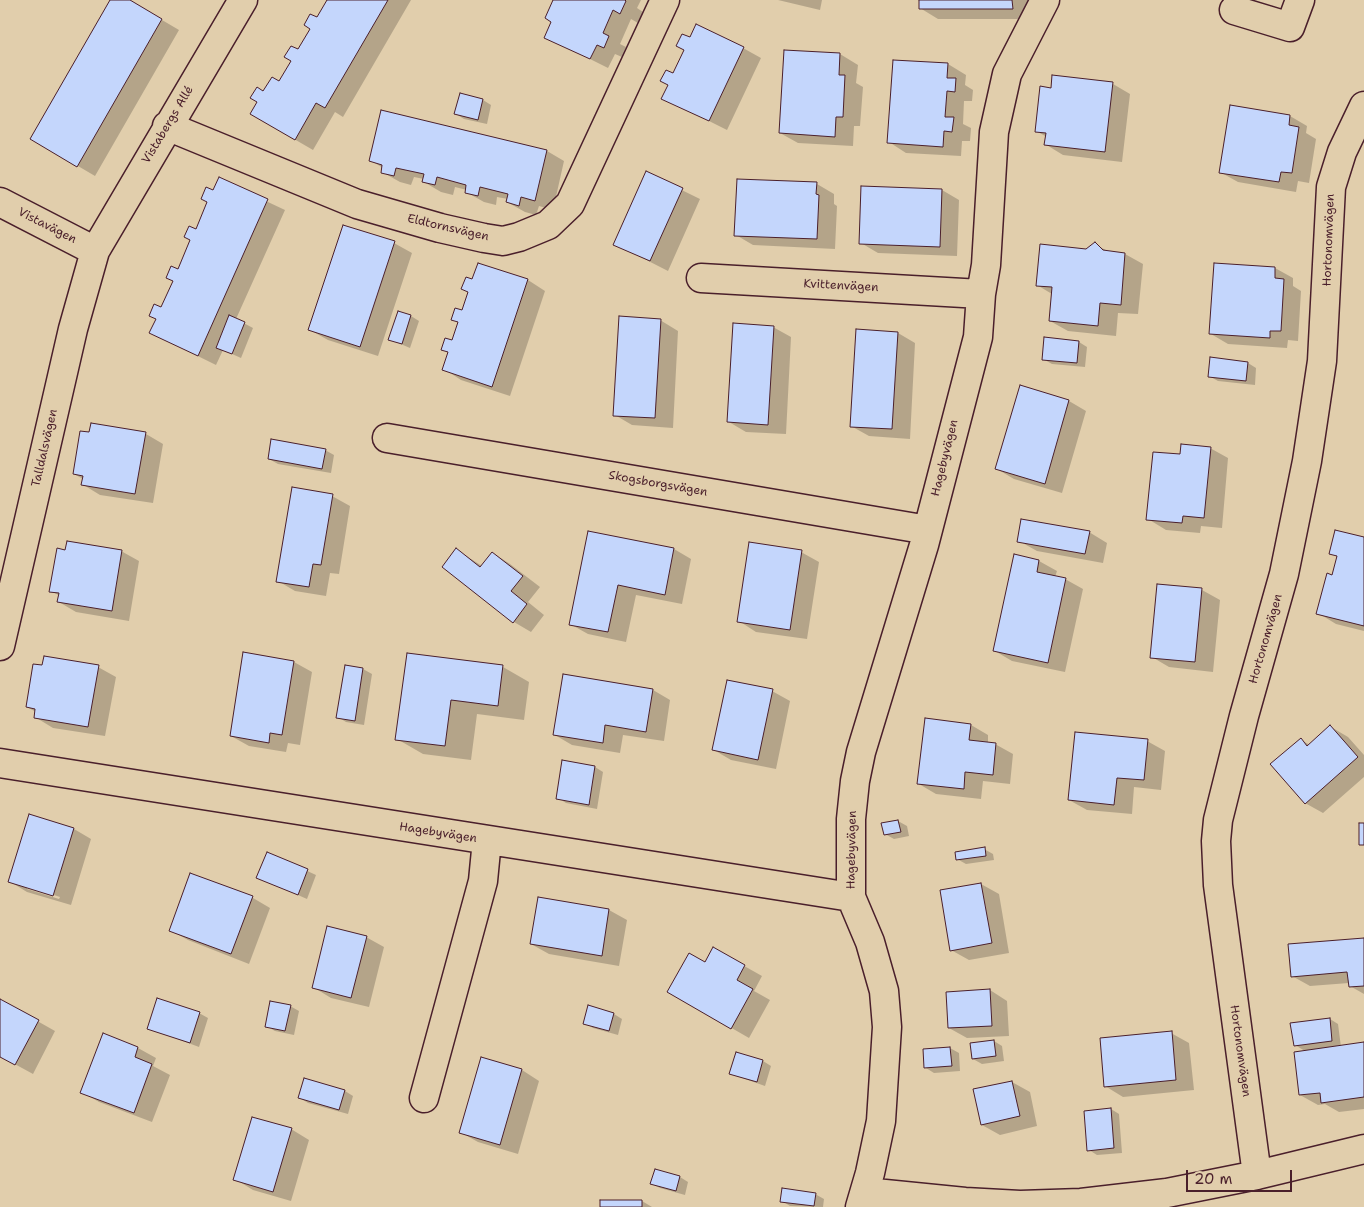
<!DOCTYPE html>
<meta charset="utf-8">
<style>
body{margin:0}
#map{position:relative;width:1364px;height:1207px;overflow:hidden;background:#e1ceac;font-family:"Shantell Sans",sans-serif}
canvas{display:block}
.scale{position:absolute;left:1186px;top:1170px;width:106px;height:22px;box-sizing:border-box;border:2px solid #4a1f2b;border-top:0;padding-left:6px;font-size:15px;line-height:18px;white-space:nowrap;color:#4a1f2b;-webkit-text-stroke:4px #e1ceac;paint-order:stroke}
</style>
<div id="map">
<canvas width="1364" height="1207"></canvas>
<div class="scale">20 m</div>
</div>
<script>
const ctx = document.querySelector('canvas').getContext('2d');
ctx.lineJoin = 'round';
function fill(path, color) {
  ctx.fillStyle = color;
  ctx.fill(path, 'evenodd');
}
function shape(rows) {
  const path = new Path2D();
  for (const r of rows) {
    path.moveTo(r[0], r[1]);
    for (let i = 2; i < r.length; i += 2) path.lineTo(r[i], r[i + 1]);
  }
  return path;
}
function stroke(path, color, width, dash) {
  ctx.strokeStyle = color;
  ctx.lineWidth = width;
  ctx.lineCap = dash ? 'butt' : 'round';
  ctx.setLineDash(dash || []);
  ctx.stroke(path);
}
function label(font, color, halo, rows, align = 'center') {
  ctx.font = font + ' "Shantell Sans",sans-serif';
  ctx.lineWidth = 4;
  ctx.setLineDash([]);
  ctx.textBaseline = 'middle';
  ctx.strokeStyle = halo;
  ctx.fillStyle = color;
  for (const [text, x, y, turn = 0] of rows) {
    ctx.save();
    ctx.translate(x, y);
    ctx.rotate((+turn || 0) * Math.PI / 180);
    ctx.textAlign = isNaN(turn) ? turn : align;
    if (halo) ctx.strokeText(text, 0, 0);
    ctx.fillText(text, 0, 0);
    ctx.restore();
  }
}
fill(shape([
 [112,0,128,0,179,30,95,176,32,139],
 [328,0,411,0,343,117,335,112,313,150,251,114,263,92,280,83],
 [554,0,641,0,637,8,643,12,638,23,631,19,620,44,626,47,622,57,615,54,608,68,546,37,553,22],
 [778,0,822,0,820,10],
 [920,0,1030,0,1030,19,938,19,920,8],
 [690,39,743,48,761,58,727,130,663,98],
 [840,54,858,65,856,83,863,87,860,126,854,126,853,146,798,143,780,133],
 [948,64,966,75,965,85,973,90,972,101,964,101,963,124,971,128,970,141,962,141,961,156,906,153,889,142],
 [1113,84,1130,94,1122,162,1063,155,1045,144,1047,137,1036,131],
 [460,95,483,100,491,105,487,124,464,119,456,114],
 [1290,116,1307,126,1306,133,1316,139,1309,183,1298,181,1296,192,1238,182,1220,172],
 [547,151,564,161,553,210,539,206,536,215,525,212,507,202,508,199,497,197,496,205,484,202,466,192,467,190,455,187,453,195,441,192,424,182,424,179,414,177,411,185,400,182,382,172,383,168,370,160],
 [647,173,700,199,668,271,615,244],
 [219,179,285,210,236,319,253,328,241,358,223,350,216,365,151,333],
 [817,184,834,194,834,204,837,206,835,249,753,245,736,235],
 [942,190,959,200,957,256,878,253,861,243],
 [394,243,412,253,378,356,328,340,310,330],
 [1095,244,1109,252,1125,254,1143,264,1138,314,1118,313,1116,336,1068,331,1050,321,1052,294,1037,285],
 [479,264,528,280,545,291,510,396,461,380,444,369,449,353,442,349,453,342,459,323,453,319,463,312],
 [1215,264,1275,268,1293,278,1293,286,1301,291,1298,341,1288,340,1287,348,1228,344,1211,334],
 [411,316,419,321,410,348,389,339],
 [660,320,678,331,673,428,632,425,615,415],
 [773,327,791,337,786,434,746,432,729,422],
 [898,333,915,343,910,439,869,436,851,426],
 [1079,342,1087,347,1085,367,1052,364,1043,359],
 [1248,363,1256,368,1255,385,1218,381,1209,376],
 [1021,387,1069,401,1086,411,1062,493,1014,479,997,469],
 [146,434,163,444,153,503,100,495,82,484,83,479,74,474],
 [1210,448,1228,458,1222,528,1201,526,1200,533,1166,530,1148,519,1181,455],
 [325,450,334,455,331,473,278,464,269,459],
 [332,496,350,506,339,574,330,573,326,596,295,591,278,581],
 [589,532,674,549,691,559,682,604,636,595,626,642,588,634,570,624],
 [1089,532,1107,543,1103,563,1037,551,1019,541],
 [1364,539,1364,631,1336,624,1318,613,1333,576,1338,557,1331,553],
 [457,550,482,566,493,553,510,564,540,587,528,602,544,615,531,632,514,622],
 [66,551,121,551,139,561,129,621,76,612,59,602,60,596,51,591],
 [801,552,819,562,807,639,756,632,739,621],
 [1039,561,1057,571,1055,577,1065,579,1083,589,1065,672,1012,661,995,651],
 [1158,586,1202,590,1220,600,1213,672,1169,667,1152,657],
 [244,654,294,662,312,672,300,745,288,743,286,752,249,746,231,736],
 [408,655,503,667,529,682,524,720,477,714,471,760,423,754,397,739],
 [346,666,363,669,372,674,364,725,346,722,338,717],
 [98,667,116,677,105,736,53,728,35,717,36,712,27,707],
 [653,690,670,700,664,741,623,735,620,753,572,745,555,735],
 [772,691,790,701,776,769,731,760,714,750],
 [971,725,988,735,988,743,995,744,1013,754,1010,784,983,781,981,799,936,794,919,784],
 [1331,727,1348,737,1364,755,1364,777,1323,813,1305,803,1301,740,1310,745],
 [1147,741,1165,751,1161,790,1134,787,1132,814,1087,810,1069,800],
 [595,767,603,772,597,809,566,803,558,798],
 [898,821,907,826,909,836,894,839,885,834],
 [74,829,91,839,71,905,27,892,9,881],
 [27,886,60,897,59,899,27,889],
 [984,849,993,854,994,860,966,864,957,859],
 [268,853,316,875,307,899,257,877],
 [191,874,253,898,270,908,249,964,188,940,170,930],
 [981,884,999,894,1009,953,969,960,951,950],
 [539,898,609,910,627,920,619,966,549,954,531,944],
 [366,937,384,947,369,1007,331,998,313,987],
 [1364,939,1364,994,1350,986,1349,983,1310,986,1292,976],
 [714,949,762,976,754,991,770,1000,749,1038,669,992,706,964],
 [990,990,1007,1001,1009,1036,967,1038,949,1028],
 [0,1000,55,1031,33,1074,0,1056],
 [290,1006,299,1011,294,1035,275,1031,266,1026],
 [589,1007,614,1014,622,1019,618,1035,593,1028,585,1023],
 [199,1013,208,1018,199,1047,148,1028],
 [1330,1019,1338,1024,1341,1047,1364,1043,1364,1109,1339,1112,1325,1104,1318,1105,1300,1095,1305,1051,1295,1045],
 [1171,1033,1189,1043,1194,1090,1123,1097,1105,1086],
 [103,1035,138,1048,156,1058,153,1066,170,1075,152,1122,99,1102,82,1092],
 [994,1041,1002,1046,1004,1061,982,1064,973,1059],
 [950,1048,959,1053,960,1071,934,1073,926,1068,924,1050],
 [482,1058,522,1070,539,1081,518,1154,478,1142,460,1132],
 [763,1061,771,1066,765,1086,731,1074],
 [1012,1082,1030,1092,1037,1126,1000,1135,982,1125],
 [345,1091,353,1096,348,1114,308,1103,300,1098],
 [1111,1109,1119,1114,1122,1153,1097,1155,1089,1150],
 [291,1129,309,1140,291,1201,253,1190,235,1179],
 [656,1170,680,1177,688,1182,685,1195,660,1188,652,1184],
 [815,1194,824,1199,823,1207,790,1206,782,1201],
 [642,1201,652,1207,601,1207]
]), '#0003');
const building = shape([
 [110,0,130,0,162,19,77,167,30,139,110,0],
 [327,0,388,0,325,108,316,103,295,140,250,114,257,102,250,98,257,87,263,91,272,77,279,81,291,61,284,57,291,46,298,49,310,29,304,25,310,14,317,17,327,0],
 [553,0,625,0,626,1,620,14,613,10,603,33,609,36,604,48,597,45,590,59,544,38,551,22,545,18,553,0],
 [919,0,1012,0,1013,9,919,9,919,0],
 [696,24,744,47,709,121,661,99,668,85,660,81,666,70,673,73,684,50,676,46,682,34,690,37,696,24],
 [784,50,840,53,839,75,845,75,843,117,836,117,835,137,779,133,784,50],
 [893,60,948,63,947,78,956,78,955,92,947,91,945,117,954,117,952,132,944,131,943,147,887,143,893,60],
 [1052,75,1113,82,1105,152,1044,145,1046,133,1035,132,1040,86,1051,88,1052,75],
 [460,93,483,99,478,120,454,114,460,93],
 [1230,105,1290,115,1289,125,1299,127,1292,173,1281,172,1279,182,1219,173,1230,105],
 [381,110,547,150,535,201,521,197,519,206,506,202,508,194,480,187,478,196,465,193,466,185,437,177,435,185,422,182,424,174,396,168,394,176,381,173,382,165,369,161,381,110],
 [646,171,683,188,650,261,613,245,646,171],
 [219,177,268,199,198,356,149,333,156,319,149,316,154,304,161,307,173,281,166,278,171,266,178,269,190,240,184,237,189,226,196,229,207,202,201,199,206,187,213,190,219,177],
 [737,179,817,182,816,194,819,195,817,239,734,236,737,179],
 [861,186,942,189,940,247,859,244,861,186],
 [343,225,395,241,360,347,308,330,343,225],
 [1095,242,1103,250,1125,253,1121,305,1100,303,1098,326,1049,321,1052,287,1036,286,1040,244,1086,249,1095,242],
 [478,263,528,279,492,387,442,370,448,352,441,350,445,338,452,340,458,322,451,320,455,308,462,310,468,292,461,289,466,277,472,279,478,263],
 [1214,263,1275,267,1275,278,1284,279,1281,331,1270,331,1270,338,1209,334,1214,263],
 [398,311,411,315,402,344,388,340,398,311],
 [229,315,245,322,232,354,216,348,229,315],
 [619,316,661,319,655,418,613,416,619,316],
 [733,323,774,326,768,425,727,422,733,323],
 [856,329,898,332,892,429,850,427,856,329],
 [1044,337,1079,341,1077,363,1042,360,1044,337],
 [1210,357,1248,362,1246,381,1208,377,1210,357],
 [1020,385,1069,400,1045,484,995,469,1020,385],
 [91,423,146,432,135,494,81,485,83,476,73,474,80,431,89,432,91,423],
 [271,439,326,449,322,469,268,459,271,439],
 [1181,444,1211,447,1204,518,1183,516,1182,523,1146,520,1153,452,1180,454,1181,444],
 [292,487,333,494,321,565,313,564,309,587,276,582,292,487],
 [1021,519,1090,531,1085,554,1017,542,1021,519],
 [1335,530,1364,537,1364,626,1316,614,1327,573,1332,575,1337,556,1329,554,1335,530],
 [588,531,674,548,665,595,618,585,608,632,569,625,588,531],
 [67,541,122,550,112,611,57,602,59,593,49,592,57,548,65,550,67,541],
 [749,542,802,550,790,630,737,622,749,542],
 [456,548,480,567,492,552,523,576,511,591,527,604,513,623,442,567,456,548],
 [1014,554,1039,560,1037,572,1066,578,1048,663,993,651,1014,554],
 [1157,584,1202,588,1195,662,1150,658,1157,584],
 [243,652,294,661,282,735,270,733,269,743,230,736,243,652],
 [407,653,503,665,498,706,451,700,445,746,395,740,407,653],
 [44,656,99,665,88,727,34,718,35,709,26,707,33,664,42,665,44,656],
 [345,665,363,668,355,721,336,718,345,665],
 [563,674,653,689,646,732,605,725,603,743,553,735,563,674],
 [727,680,773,689,758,760,712,750,727,680],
 [925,718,971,724,969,740,996,743,993,775,965,772,964,789,917,784,925,718],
 [1330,725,1358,757,1305,804,1270,764,1301,738,1307,746,1330,725],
 [1075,732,1148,739,1144,780,1117,778,1114,805,1068,800,1075,732],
 [562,760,595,766,589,805,556,799,562,760],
 [29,814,74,828,53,896,8,882,29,814],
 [898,820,901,832,884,835,881,823,898,820],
 [1359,823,1364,823,1364,845,1359,845,1359,823],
 [985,847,986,856,956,860,955,852,985,847],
 [267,852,308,869,298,895,256,878,267,852],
 [190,873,253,896,231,954,169,931,190,873],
 [981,883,992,943,950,951,940,890,981,883],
 [538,897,609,909,602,956,530,944,538,897],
 [327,926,367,936,351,998,312,988,327,926],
 [1364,938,1364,986,1349,987,1347,972,1291,977,1288,944,1364,938],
 [713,947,745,965,737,980,753,989,731,1029,667,992,689,953,705,962,713,947],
 [990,989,992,1026,948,1028,946,992,990,989],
 [157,998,200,1012,190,1043,147,1029,157,998],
 [0,999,39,1020,15,1065,0,1057,0,999],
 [270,1001,291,1005,285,1031,265,1027,270,1001],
 [588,1005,614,1013,609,1031,583,1024,588,1005],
 [1330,1018,1332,1041,1294,1046,1290,1023,1330,1018],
 [1172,1031,1176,1080,1104,1087,1100,1038,1172,1031],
 [103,1033,138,1047,135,1057,152,1064,134,1113,80,1093,103,1033],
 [994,1040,996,1056,972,1059,970,1043,994,1040],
 [1364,1042,1364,1097,1321,1103,1320,1093,1299,1095,1294,1052,1364,1042],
 [950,1047,952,1066,924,1068,923,1049,950,1047],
 [736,1052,763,1060,757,1082,729,1074,736,1052],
 [481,1057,522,1069,500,1145,459,1133,481,1057],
 [304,1078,345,1090,339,1110,298,1098,304,1078],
 [1012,1081,1020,1116,981,1125,973,1089,1012,1081],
 [1111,1108,1114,1148,1087,1151,1084,1111,1111,1108],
 [252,1117,292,1128,273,1192,233,1180,252,1117],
 [655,1169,680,1176,676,1191,650,1184,655,1169],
 [782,1188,816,1193,814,1206,780,1202,782,1188],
 [600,1200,642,1200,642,1207,600,1207,600,1200]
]);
fill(building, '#c4d6fc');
stroke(building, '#4a1f2b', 1);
const minor = shape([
 [1234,10,1290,27,1300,0],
 [167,126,357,204,440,228,484,238,503,241,519,237,548,225,570,204,665,0],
 [0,202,95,251],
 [701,278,981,294],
 [387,438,928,530],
 [0,646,73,329,95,251,243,0],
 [0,763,851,897,851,819,855,781,861,752,924,545,978,337,981,294,986,265,994,132,1007,74,1045,0],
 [851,897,870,942,884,991,887,1027,881,1121,870,1173,860,1207],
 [424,1098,483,881,487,840],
 [1257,1175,1218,885,1216,841,1218,820,1244,716,1284,574,1307,461,1322,361,1331,187,1342,152,1364,106],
 [865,1192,965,1202,1020,1205,1081,1203,1167,1193,1257,1175,1364,1149]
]);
stroke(minor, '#4a1f2b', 31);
stroke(minor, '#e1ceac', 28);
label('12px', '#4a1f2b', '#e1ceac', [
 ["Vistabergs Allé",168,125,-59],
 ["Vistavägen",47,226,27],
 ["Eldtornsvägen",448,228,13],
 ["Hortonomvägen",1329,240,-88],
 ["Kvittenvägen",841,286,3],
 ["Talldalsvägen",45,448,-77],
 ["Hagebyvägen",945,458,-76],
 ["Skogsborgsvägen",658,484,10],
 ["Hortonomvägen",1266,639,-74],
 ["Hagebyvägen",438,833,9],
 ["Hagebyvägen",852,850,-89],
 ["Hortonomvägen",1240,1051,82]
]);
</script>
